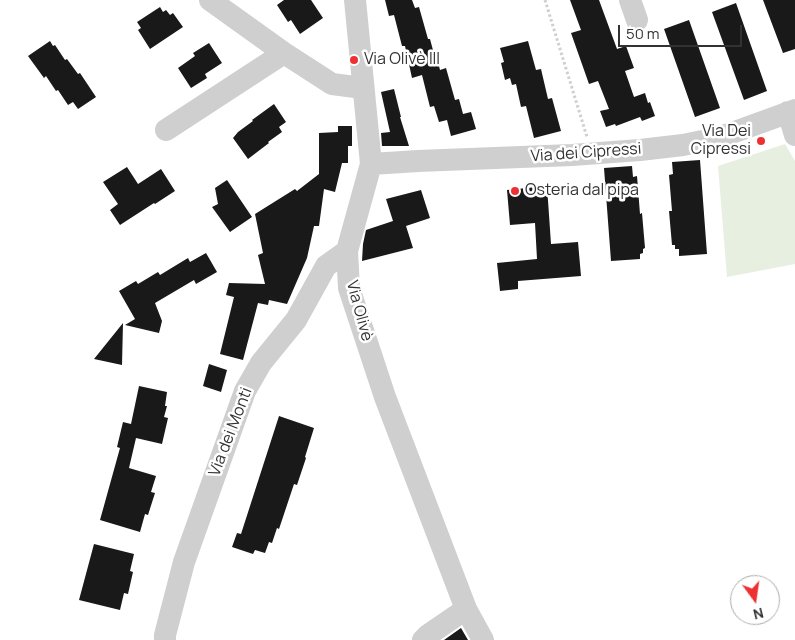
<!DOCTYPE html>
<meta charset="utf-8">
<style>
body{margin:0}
#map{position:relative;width:795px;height:640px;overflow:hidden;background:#fff;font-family:Manrope,sans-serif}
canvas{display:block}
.north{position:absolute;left:730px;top:575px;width:50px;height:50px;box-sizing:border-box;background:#fff;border:1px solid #adadad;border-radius:50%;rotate:166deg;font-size:14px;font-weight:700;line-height:20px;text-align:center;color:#323232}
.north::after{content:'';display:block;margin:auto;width:18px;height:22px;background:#ed3032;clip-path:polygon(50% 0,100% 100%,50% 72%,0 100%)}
.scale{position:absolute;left:618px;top:25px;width:124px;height:22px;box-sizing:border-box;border:2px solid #323232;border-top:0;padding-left:6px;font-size:15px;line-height:18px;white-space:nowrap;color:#323232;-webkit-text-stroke:4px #fff;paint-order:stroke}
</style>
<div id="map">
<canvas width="795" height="640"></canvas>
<div class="north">N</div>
<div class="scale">50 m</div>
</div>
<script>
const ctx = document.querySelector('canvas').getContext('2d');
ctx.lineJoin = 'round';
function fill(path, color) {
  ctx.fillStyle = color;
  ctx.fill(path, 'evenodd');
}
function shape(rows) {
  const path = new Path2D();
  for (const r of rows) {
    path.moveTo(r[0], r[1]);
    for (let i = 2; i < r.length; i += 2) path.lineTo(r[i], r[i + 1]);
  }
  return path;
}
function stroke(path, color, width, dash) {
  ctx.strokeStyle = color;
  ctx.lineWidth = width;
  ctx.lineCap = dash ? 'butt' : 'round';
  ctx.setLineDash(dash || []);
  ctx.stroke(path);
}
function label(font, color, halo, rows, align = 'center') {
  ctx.font = font + ' Manrope,sans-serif';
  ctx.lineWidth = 5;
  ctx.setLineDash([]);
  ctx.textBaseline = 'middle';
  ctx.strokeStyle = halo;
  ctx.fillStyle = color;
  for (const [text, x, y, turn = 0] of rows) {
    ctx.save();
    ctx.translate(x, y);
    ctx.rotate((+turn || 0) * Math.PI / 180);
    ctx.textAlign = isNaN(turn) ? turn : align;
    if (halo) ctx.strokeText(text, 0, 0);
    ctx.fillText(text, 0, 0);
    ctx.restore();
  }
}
fill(shape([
 [785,144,795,161,795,264,727,277,718,166]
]), '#e7efe0');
fill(shape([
 [284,0,311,0,323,18,300,34,291,20,288,22,277,5],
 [385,0,412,0,415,8,419,7,428,39,430,39,434,54,436,54,440,70,446,68,455,100,459,99,463,114,471,112,476,129,451,136,447,120,439,122,434,106,430,107,422,75,412,78,405,46,402,46,394,15,389,16],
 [570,0,599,0,617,49,626,46,634,68,625,71,634,97,645,93,648,103,650,102,655,116,642,121,640,117,616,126,615,124,606,127,600,111,609,109,598,81,589,84,571,33,581,30],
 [763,0,795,0,795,49,783,53],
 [736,3,767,91,744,100,712,12],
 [160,7,163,12,166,10,170,15,173,13,183,27,150,49,138,30,141,28,137,22],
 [689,20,720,108,695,117,664,29],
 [50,41,53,46,55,45,65,60,67,59,78,74,80,73,96,97,78,109,73,102,68,105,58,90,56,91,46,76,44,78,28,56],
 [528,41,536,70,541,69,548,99,552,98,561,131,534,138,526,106,521,107,516,84,512,85,510,78,505,80,501,63,504,62,500,48],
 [209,43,222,63,205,74,207,78,191,88,178,68,195,56,193,53],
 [394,89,401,117,400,117,409,146,382,146,381,133,390,132,381,92],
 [274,104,286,122,279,127,282,132,268,142,269,143,248,159,233,138,238,132,253,121,252,120],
 [338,126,352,126,352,146,348,146,348,163,342,163,335,192,324,189,319,226,314,226,307,258,287,304,269,300,268,305,258,303,243,360,220,354,234,297,226,295,229,283,265,284,258,255,263,253,255,214,295,189,297,191,319,174,319,133,338,132],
 [700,160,707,254,679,256,679,249,675,249,675,245,672,245,669,211,672,211,669,175,673,174,672,162],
 [632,166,633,177,637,176,640,214,642,213,645,248,643,249,643,253,640,254,640,259,611,261,604,168],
 [127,167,138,184,161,169,175,191,155,204,154,203,120,225,110,210,118,204,103,182],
 [227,180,252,217,230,232,212,207,218,204,215,188],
 [547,186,551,244,578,242,581,276,518,281,518,289,500,291,497,263,537,259,535,223,510,225,507,190],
 [421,190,430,218,406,226,413,248,362,261,363,244,366,230,393,221,386,199],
 [206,253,217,272,196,284,194,280,155,303,162,321,159,333,125,325,135,319,119,291,136,281,138,284,158,272,160,275,188,258,190,262],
 [123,323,122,365,94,359],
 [209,364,227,370,221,392,203,386],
 [139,386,167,392,165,406,167,406,164,417,168,418,162,444,136,438,129,468,156,476,151,492,155,493,148,515,145,514,140,532,100,520,120,448,117,447,123,422,131,424],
 [279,416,314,428,305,457,306,458,297,485,294,484,279,529,277,528,272,543,269,542,265,553,255,550,253,554,232,547,237,533,241,534],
 [94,544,134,554,130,571,133,572,128,594,124,593,120,610,79,600],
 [461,628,468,640,444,640]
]), '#191919');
stroke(shape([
 [545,0,587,137]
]), '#cfcfcf', 3, [2.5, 2.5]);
stroke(shape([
 [210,0,284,53,332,84,363,88],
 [355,0,371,164,347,251,349,288,385,397,466,609,483,640],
 [630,0,637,20],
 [788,112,795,135],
 [166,130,284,53],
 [371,164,418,161,572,155,640,150,683,145,712,139,729,134,795,110],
 [165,640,165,635,184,562,245,391,261,363,296,320,326,266,347,251],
 [423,640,428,635,466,609]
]), '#cfcfcf', 22);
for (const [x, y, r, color] of [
 [354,60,5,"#ed3032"],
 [761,141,5,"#ed3032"],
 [515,191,5,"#ed3032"]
]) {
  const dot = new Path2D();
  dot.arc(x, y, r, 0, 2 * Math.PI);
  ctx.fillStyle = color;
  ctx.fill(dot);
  stroke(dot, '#fff', 2);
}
label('16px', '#323232', '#fff', [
 ["Via Olivè III",364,60],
 ["Via Dei",751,132,"right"],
 ["Cipressi",751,150,"right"],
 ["Osteria dal pipa",525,191]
], 'left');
label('16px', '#323232', '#fff', [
 ["Via dei Cipressi",586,153,-4],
 ["Via Olivè",359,311,75],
 ["Via dei Monti",231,432,-69]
]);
</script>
